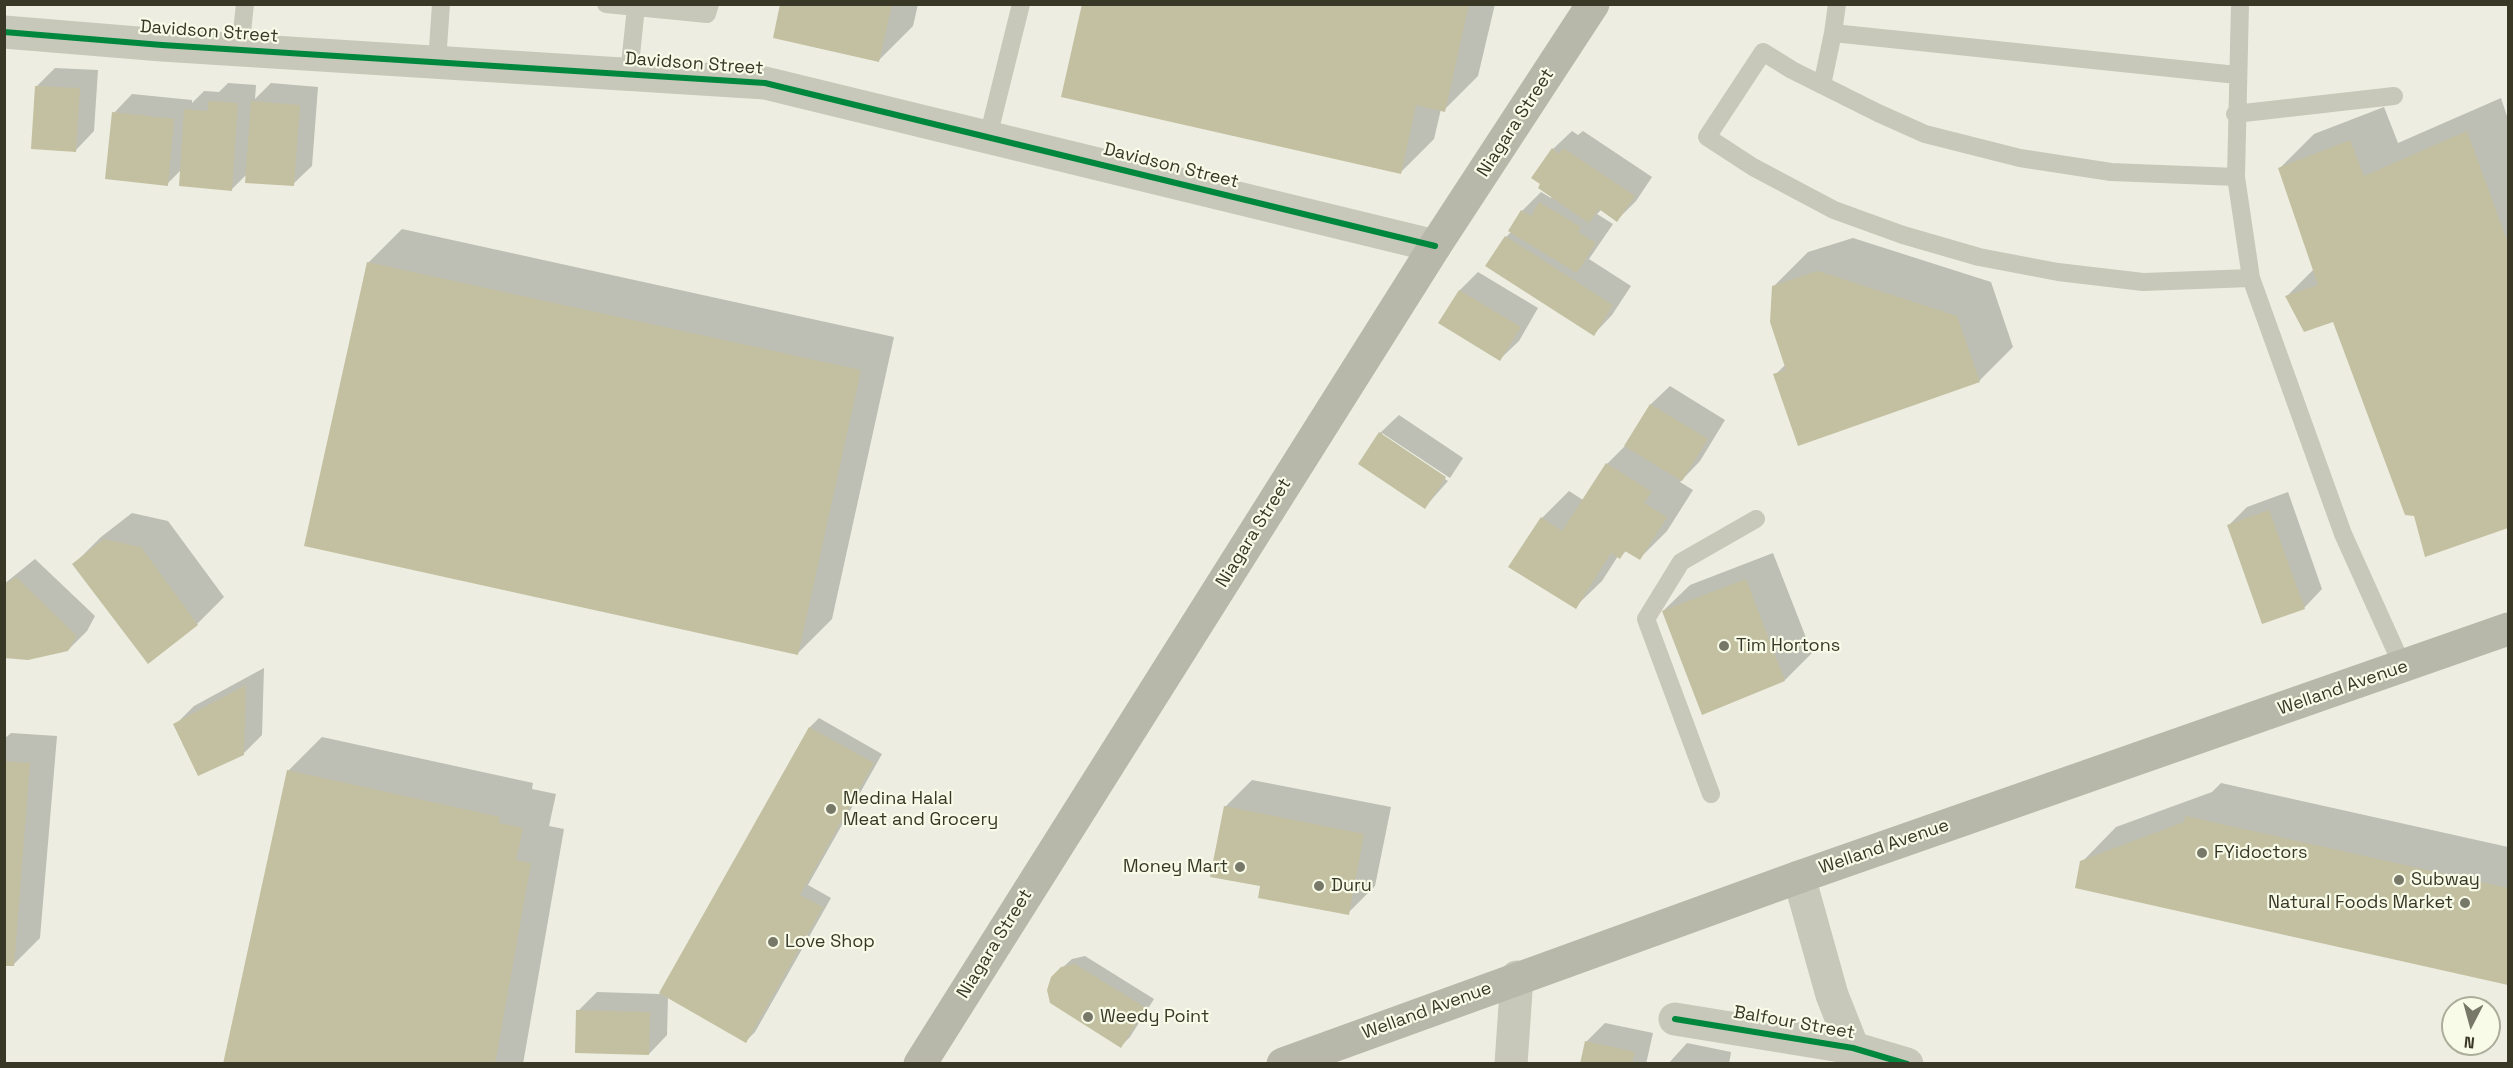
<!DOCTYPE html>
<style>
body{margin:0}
#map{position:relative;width:2513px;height:1068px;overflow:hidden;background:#edeee1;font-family:"Space Grotesk",sans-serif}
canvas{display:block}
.frame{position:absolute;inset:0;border:6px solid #393827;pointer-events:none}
.north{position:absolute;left:2441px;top:996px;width:60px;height:60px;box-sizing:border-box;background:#f8fbe8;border:2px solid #acad9b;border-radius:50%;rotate:186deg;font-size:16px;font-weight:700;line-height:24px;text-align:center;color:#393827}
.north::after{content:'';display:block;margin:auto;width:21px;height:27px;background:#787868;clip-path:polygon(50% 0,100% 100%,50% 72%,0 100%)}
</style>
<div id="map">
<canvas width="2513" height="1068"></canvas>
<div class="frame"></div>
<div class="north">N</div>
</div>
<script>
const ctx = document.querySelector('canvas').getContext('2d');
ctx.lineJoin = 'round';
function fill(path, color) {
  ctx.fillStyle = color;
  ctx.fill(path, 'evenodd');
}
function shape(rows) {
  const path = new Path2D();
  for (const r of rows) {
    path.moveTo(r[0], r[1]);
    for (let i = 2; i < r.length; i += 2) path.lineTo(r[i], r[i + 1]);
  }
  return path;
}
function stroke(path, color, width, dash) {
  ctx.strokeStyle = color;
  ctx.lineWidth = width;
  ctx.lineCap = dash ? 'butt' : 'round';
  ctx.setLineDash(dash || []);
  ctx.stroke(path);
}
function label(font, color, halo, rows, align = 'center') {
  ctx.font = font + ' "Space Grotesk",sans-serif';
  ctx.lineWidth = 4.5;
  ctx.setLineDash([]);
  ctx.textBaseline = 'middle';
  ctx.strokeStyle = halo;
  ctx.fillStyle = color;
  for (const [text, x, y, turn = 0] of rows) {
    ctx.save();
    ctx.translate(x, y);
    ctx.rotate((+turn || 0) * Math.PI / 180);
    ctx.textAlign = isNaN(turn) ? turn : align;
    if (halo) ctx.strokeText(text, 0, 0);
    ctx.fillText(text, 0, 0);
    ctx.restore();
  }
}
fill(shape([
 [782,4,918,4,913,26,879,60],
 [1083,4,1495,4,1478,76,1444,110,1441,109,1434,139,1400,173],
 [55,68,98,70,94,131,76,150,36,87],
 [228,83,256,85,255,99,271,83,318,87,312,166,293,184,247,174,232,189,181,170,167,184,114,113,132,94,192,100,192,103,204,91,219,92],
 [2501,98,2508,119,2508,527,2426,555,2415,515,2334,320,2287,296,2314,269,2280,168,2314,134,2384,107,2398,143],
 [1572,131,1578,135,1583,131,1652,177,1636,201,1617,220,1602,209,1597,214,1613,224,1589,259,1631,286,1612,315,1594,334,1506,237,1512,231,1522,211,1541,192,1551,198,1552,196,1553,149],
 [402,229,894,337,832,619,798,653,368,263],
 [1853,238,1991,282,2013,347,1979,381,1775,375,1786,364,1773,287,1808,252],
 [1478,272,1538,308,1519,341,1500,359,1440,323,1460,290],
 [1670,386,1725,420,1700,461,1680,482,1693,490,1667,531,1640,558,1627,550,1620,557,1618,556,1602,581,1575,607,1542,518,1569,491,1583,500,1607,464,1629,442,1651,404],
 [1399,415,1463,458,1450,478,1382,433,1382,436,1448,481,1425,507,1380,433],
 [2288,492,2322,589,2304,608,2229,525,2247,507],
 [132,513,168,521,224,597,197,624,148,662,74,564,101,537],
 [1773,553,1812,653,1785,680,1663,611,1690,585],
 [35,559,95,616,87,631,68,650,4,657,4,584],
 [264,668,262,735,243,754,175,725,194,706],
 [819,718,882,754,808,885,831,898,755,1032,746,1041,668,997,667,1035,649,1054,578,1011,597,992,660,994,810,727],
 [11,733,57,736,40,938,13,965,4,964,4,739],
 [322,737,533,783,532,789,556,794,549,826,564,829,523,1064,225,1064,288,771],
 [1252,780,1391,807,1375,886,1348,913,1262,885,1225,807],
 [2221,783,2508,847,2508,983,2076,886,2082,862,2116,827,2212,792],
 [1085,956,1154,999,1130,1037,1121,1046,1062,968,1072,959],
 [1605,1023,1653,1033,1646,1064,1582,1064,1586,1042],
 [1687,1043,1731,1052,1729,1064,1668,1064]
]), '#0003');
fill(shape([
 [780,4,892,4,879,62,773,38],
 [1082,4,1469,4,1445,112,1416,105,1401,174,1061,97],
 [35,86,80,88,76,152,31,149],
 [208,101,238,103,232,191,179,186,184,109,208,111],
 [251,101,300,105,294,186,245,183],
 [112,112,174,119,168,186,105,179],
 [2467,131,2508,243,2508,528,2425,557,2414,516,2405,515,2333,322,2304,332,2285,296,2318,285,2278,168,2350,140,2364,176],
 [1552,148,1559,154,1563,148,1635,196,1617,222,1599,209,1589,223,1538,188,1540,184,1531,178],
 [1539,202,1581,227,1578,232,1596,243,1577,273,1508,231,1521,210,1531,216],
 [1505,236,1613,305,1594,336,1485,266],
 [367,262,861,370,798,655,304,546],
 [1818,271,1957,316,1980,382,1798,446,1773,374,1786,370,1770,322,1772,286],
 [1459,290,1521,327,1500,361,1438,323],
 [1650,404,1708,439,1682,481,1624,446],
 [1379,432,1446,477,1425,509,1358,464],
 [1606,463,1652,492,1644,503,1667,517,1640,560,1625,551,1620,559,1611,553,1576,609,1508,567,1541,517,1562,531],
 [2269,510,2305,609,2262,624,2227,525],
 [104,539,141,547,198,625,148,664,72,564],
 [16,577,77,636,68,651,28,660,4,658,4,585],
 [1746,579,1785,681,1702,715,1662,611],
 [246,685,244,755,198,776,173,724],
 [809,727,874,763,800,895,823,907,746,1043,659,993],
 [4,761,30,763,14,966,4,966],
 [287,770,500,817,499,823,523,828,516,860,531,863,495,1064,223,1064],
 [1224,806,1364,834,1349,915,1258,898,1260,886,1210,877],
 [2185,816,2508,888,2508,985,2075,888,2080,861,2184,822],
 [1075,964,1146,1008,1121,1048,1050,1003,1047,990,1051,977,1061,967],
 [576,1010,650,1012,649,1055,575,1053],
 [1585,1041,1635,1052,1632,1064,1580,1064]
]), '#c3c0a1');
stroke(shape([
 [606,4,707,14,710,4],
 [1837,4,1833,33,2237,75],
 [2240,4,2236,177,2251,278,2343,534,2403,667],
 [240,50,245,4],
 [437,62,441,4],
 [629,74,636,7],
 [1822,85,1833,33],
 [2235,114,2394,96],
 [988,137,1021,4],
 [2236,177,2111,172,2020,158,1925,134,1878,113,1792,70,1763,52,1707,137,1753,167,1834,210,1903,235,1979,257,2058,272,2143,282,2251,278],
 [1711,794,1646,619,1681,562,1756,519]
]), '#c7c8b9', 18);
stroke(shape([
 [4,32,162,45,765,83,1435,246],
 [1799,877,1832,995,1853,1048],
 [1675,1019,1853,1048,1907,1064],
 [1511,1064,1517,977]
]), '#c7c8b9', 33);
stroke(shape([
 [920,1064,1435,246,1593,4],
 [1283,1064,1799,877,2508,629]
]), '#b7b8aa', 33);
stroke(shape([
 [4,32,162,45,765,83,1435,246],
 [1675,1019,1853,1048,1907,1064]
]), '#00873e', 6);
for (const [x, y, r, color] of [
 [1724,646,6,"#787868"],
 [831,809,6,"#787868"],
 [2202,853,6,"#787868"],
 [1240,867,6,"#787868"],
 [2399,880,6,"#787868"],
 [1319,886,6,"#787868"],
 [2465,903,6,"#787868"],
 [773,942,6,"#787868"],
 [1088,1017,6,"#787868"]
]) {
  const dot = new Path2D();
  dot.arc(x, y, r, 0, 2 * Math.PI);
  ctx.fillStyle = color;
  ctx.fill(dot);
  stroke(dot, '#f8fbe8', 2);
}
label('18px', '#393827', '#f8fbe8', [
 ["Davidson Street",209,32,4],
 ["Davidson Street",694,64,4],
 ["Niagara Street",1516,123,-57],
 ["Davidson Street",1171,166,14],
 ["Niagara Street",1254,533,-58],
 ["Welland Avenue",2343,688,-19],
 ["Welland Avenue",1884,847,-19],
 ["Niagara Street",995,944,-58],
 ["Welland Avenue",1427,1011,-20],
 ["Balfour Street",1794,1023,10]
]);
label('18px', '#393827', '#f8fbe8', [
 ["Tim Hortons",1736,646],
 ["Medina Halal",843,799],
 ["Meat and Grocery",843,820],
 ["FYidoctors",2214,853],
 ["Money Mart",1228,867,"right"],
 ["Subway",2411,880],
 ["Duru",1331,886],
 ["Natural Foods Market",2453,903,"right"],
 ["Love Shop",785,942],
 ["Weedy Point",1100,1017]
], 'left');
</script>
